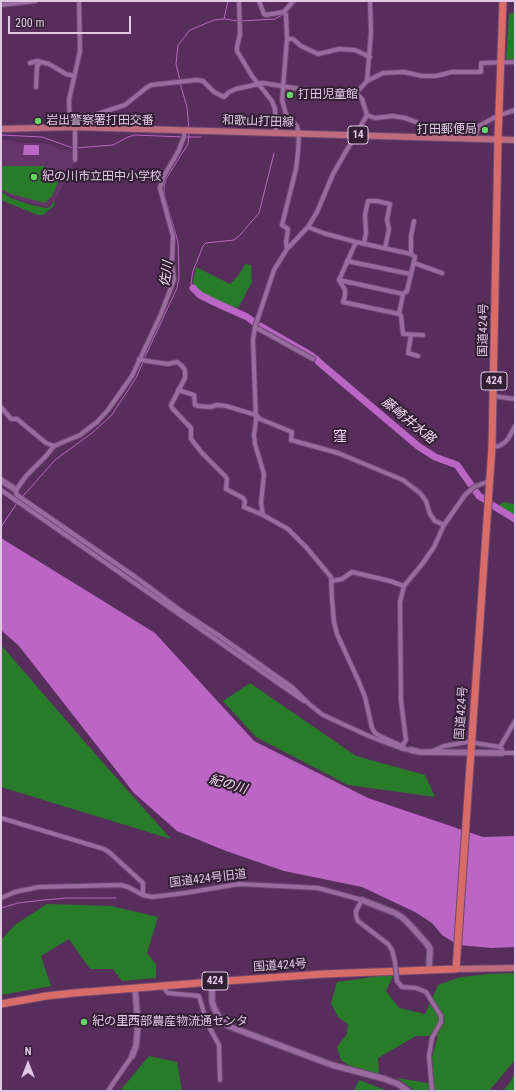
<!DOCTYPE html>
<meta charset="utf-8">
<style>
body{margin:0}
#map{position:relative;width:516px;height:1092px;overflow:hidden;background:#572d5c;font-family:"Roboto Condensed",sans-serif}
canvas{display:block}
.frame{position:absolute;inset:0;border:2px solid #e1c8e4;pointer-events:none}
.north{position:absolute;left:8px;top:1044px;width:40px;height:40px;-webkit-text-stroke:3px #321f34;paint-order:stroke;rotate:0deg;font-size:11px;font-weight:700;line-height:16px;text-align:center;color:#e1c8e4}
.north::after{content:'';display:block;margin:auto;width:14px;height:18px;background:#e1c8e4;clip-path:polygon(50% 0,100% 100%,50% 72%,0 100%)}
.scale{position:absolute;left:8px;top:16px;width:123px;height:18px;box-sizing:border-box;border:2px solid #e1c8e4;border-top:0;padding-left:5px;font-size:12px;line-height:14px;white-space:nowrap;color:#e1c8e4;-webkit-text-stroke:3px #321f34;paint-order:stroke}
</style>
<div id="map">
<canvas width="516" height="1092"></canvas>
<div class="frame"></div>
<div class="north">N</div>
<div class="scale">200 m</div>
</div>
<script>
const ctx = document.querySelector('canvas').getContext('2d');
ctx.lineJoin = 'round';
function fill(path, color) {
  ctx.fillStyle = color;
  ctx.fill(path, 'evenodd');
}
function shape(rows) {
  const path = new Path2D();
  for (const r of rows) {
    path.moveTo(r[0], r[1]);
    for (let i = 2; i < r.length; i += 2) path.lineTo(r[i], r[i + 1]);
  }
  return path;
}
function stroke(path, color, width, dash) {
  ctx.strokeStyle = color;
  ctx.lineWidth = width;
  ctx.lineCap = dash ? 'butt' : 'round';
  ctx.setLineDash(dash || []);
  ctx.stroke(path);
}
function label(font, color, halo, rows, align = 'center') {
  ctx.font = font + ' "Roboto Condensed","Noto Sans JP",sans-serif';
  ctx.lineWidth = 4;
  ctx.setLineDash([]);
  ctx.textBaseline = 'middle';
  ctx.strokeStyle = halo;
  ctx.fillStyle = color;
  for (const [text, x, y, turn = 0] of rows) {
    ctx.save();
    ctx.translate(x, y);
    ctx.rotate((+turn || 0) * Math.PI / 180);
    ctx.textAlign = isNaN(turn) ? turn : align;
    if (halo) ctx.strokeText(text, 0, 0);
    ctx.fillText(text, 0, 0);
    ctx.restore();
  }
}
fill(shape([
 [1,139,21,143,44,143,63,150,73,150,73,164,57,197,50,206,45,207,11,197,5,192,1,191]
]), '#65356a');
fill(shape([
 [515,12,515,59,506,60,509,14],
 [1,166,45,166,45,171,63,171,52,196,45,203,11,194,1,189],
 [1,193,4,193,10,198,32,205,46,208,50,207,55,200,54,206,43,215,38,215,1,200],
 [245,264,251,265,252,282,238,308,217,301,196,289,193,283,196,267,230,284,239,275],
 [503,502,515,504,515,517,498,506],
 [1,645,104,764,171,839,1,787],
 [250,683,356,756,425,775,435,797,348,785,256,737,223,701],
 [47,904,111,906,158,917,147,953,156,965,156,978,122,981,113,969,90,969,69,939,41,956,51,986,1,995,1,940,16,924],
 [515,973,515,1060,489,1091,414,1091,412,1088,397,1078,434,1084,432,1057,438,1036,416,1036,378,1058,379,1074,354,1069,341,1060,337,1047,347,1034,348,1024,338,1017,331,1003,337,982,394,974,386,991,399,1008,425,1014,438,985,461,977,488,974],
 [149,1056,177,1062,182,1091,120,1091],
 [515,1073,515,1091,503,1091,511,1081],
 [359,1080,388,1091,354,1091]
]), '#287c29');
fill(shape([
 [24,145,39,145,39,155,23,155],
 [1,538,155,633,254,741,368,798,483,837,515,836,515,947,492,948,458,945,442,935,432,923,415,912,362,887,284,871,226,851,177,831,134,793,19,646,1,630]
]), '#bb66c5');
stroke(shape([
 [287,12,297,1],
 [225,19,238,21],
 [241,21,275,19,284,14],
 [180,80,176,64,178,45,190,30,214,20,224,19,228,1],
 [180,83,187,107,189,129],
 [1,135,42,137,73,148],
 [186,137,201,137],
 [76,148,113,145,128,137,135,135,183,137],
 [193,288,191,283,193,271,203,246,206,243,234,240,240,235,259,213,274,153],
 [144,359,177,288,179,277,178,242,164,194,164,187,166,179,188,144,189,134],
 [23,496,55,460,92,433,111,416,136,378,143,362],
 [1,527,17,503],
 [1,908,18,903,44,900,67,898,116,898]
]), '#bb66c5', 1);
stroke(shape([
 [193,288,200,295,214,302,247,317,254,322],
 [260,326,307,353,312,356],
 [316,359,321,364,418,446,435,457,457,465,479,496,484,499],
 [492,505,515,519]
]), '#bb66c5', 7);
const street = shape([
 [239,1,240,34,237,47,237,51,252,76,272,101,275,109,276,133],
 [259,1,264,14,266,15,284,12,293,1],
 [1,5,35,1],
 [284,12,286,15,287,39,282,100,286,114,297,126,299,134,298,152,296,169,282,225,288,229,286,242,287,249],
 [287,39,293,39,301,46,318,54,339,49,355,50,370,57],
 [30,63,37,61,49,64,66,74,74,76],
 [367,81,371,32,370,1],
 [36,87,37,66,41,62],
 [367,115,375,118,393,116,405,118,416,122,424,127,430,131,435,137],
 [70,127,69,100,80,51,79,1],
 [78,127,85,119,91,116,125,105,146,88,151,85,196,80,203,81,214,92,224,97,229,92,236,89,263,83,313,91,340,97,349,96,356,93,367,81,383,73,404,72,422,76,436,76,452,72,481,72,481,63,515,62],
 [184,130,184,137,178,152,164,176,160,188,173,236,172,261,174,280,161,314,132,376,108,410,97,422,80,435,54,446,46,456,26,476,16,490,16,493,17,495,134,576,184,613,218,635,293,688,309,704,323,715,371,737,403,749,411,750],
 [474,139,479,126,497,116,515,110],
 [75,160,75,127],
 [308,227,323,233,356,242],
 [356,242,411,254,415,257,407,291,403,294,339,280,356,242],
 [364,244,366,232,365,215,368,201,377,201,390,204,387,220,389,229,385,248],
 [411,254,411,236,414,221],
 [347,261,410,274],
 [414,263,442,273],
 [339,280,345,290,345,295,343,302,399,314],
 [403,294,399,314,401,316,403,334,423,335],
 [255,327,313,359],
 [411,335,408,353,418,356],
 [139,359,147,361,168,364,177,362,182,366,185,370,185,378,171,405,172,408,191,428,191,439,202,453,225,476,227,479,226,489,243,498,245,501,244,507,263,515,288,529,306,547,331,577,332,600,334,622,337,634,359,682,365,697,372,728,375,733,380,736,404,747],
 [178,390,194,395,195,405,198,406,210,407,217,405,226,406,256,415,260,419,292,432,291,440,338,453,403,480,420,493,426,501,430,514,435,521,444,525],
 [493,396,515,399],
 [1,407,11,419,17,419,46,443,54,446],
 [492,447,499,446,504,443,508,439,515,426],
 [1,490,304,701],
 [263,515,261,503,264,474,255,444,254,435,256,420,253,340,255,327,274,270,287,249,308,227,317,212,333,174,367,115,362,99,356,93],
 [332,581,342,579,352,572,390,581,404,586],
 [475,743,500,747],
 [402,746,406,740,401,701,400,602,404,586,423,563,434,547,444,525,465,495,474,487,489,481],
 [500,747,515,721],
 [500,747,502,749,502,753,515,753],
 [430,752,444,746,467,742],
 [1,818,104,849,110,853,143,883,143,895],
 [1,898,15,892,39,887,121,885,128,887,143,895,152,897,185,893,239,884,318,888,362,900,356,911,356,916,358,921,388,944,392,950,395,962],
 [397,981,402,987,416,988,426,992,441,1016,441,1022,432,1038,429,1056,432,1091],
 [162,986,168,993,199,996,207,1023,219,1045,220,1080],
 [108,1091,132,1056]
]);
const secondary = shape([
 [1,480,16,490],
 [411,750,420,752,502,753],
 [362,900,395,913,403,918,410,925,427,944,430,949,429,970],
 [212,982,212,1001,214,1008,219,1017,228,1026,332,1065,385,1079,398,1084,408,1091],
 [132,1056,136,1046,138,1025,135,988]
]);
const primary = shape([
 [1,129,72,127,515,140],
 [456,969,515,968]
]);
const highway = shape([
 [1,1004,46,996,74,993,212,982,323,974,456,969,492,447,498,139,503,1]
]);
stroke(street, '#6d4971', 6);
stroke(secondary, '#6d4971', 8);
stroke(primary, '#6d4971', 8);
stroke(highway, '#6d4971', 9);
stroke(street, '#996b9e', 4);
stroke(secondary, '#996b9e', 5.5);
stroke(primary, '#bf6b7e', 6);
stroke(highway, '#d96b68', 7);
const streetBridge = shape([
 [395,962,397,981]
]);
stroke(streetBridge, '#6d4971', 6, []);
stroke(streetBridge, '#996b9e', 4);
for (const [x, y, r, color] of [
 [290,95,4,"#68d465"],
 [38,121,4,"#68d465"],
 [485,130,4,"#68d465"],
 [34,177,4,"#68d465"],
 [84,1022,4,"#68d465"]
]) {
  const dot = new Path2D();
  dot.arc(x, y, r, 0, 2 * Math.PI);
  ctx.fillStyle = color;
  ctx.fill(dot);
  stroke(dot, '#321f34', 1.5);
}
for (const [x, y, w] of [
 [358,135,20],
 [494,381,26],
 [215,981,26]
]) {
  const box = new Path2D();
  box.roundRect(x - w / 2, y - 9, w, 18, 3);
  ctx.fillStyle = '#321f34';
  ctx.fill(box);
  stroke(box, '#e1c8e4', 1);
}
label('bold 11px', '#e1c8e4', null, [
 ["14",358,135],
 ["424",494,381],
 ["424",215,981]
]);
label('12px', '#e1c8e4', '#321f34', [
 ["打田児童館",298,95],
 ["岩出警察署打田交番",46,121],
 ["打田郵便局",477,130,"right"],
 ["紀の川市立田中小学校",42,177],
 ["紀の里西部農産物流通センタ",92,1022]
], 'left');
label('12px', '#e1c8e4', '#321f34', [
 ["和歌山打田線",258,122,2],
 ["国道424号",484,330,-89],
 ["国道424号",462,713,-86],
 ["国道424号旧道",208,879,-7],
 ["国道424号",280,966,-4]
]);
label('italic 13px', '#f0dbf2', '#321f34', [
 ["佐川",167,274,-82],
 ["藤崎井水路",408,421,39],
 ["紀の川",228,785,16]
]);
label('14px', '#f9d0fd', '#321f34', [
 ["窪",340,437]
]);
</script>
